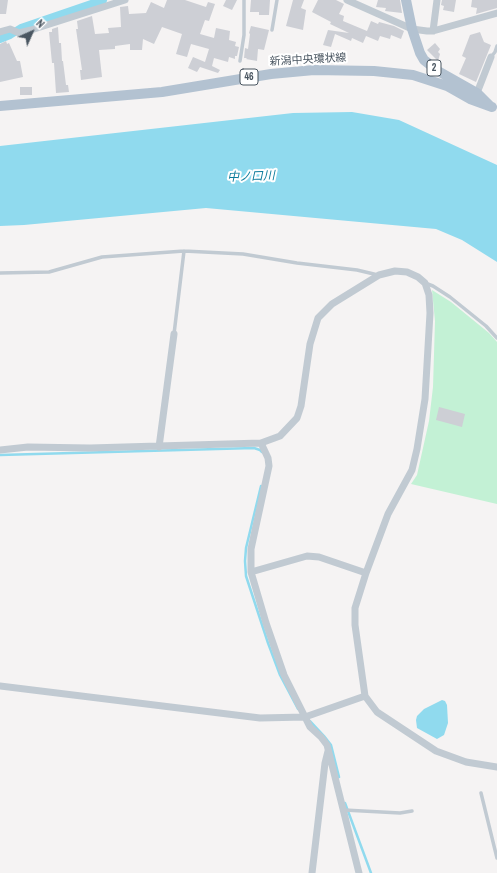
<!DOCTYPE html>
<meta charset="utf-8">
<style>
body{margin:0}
#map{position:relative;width:497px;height:873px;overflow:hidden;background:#f5f3f3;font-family:"Archivo Narrow",sans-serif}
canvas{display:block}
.north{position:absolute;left:12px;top:12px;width:40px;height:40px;-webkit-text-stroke:3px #fff;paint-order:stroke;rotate:45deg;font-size:11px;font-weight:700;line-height:16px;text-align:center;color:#4a5661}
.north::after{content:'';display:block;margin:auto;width:14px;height:18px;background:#4a5661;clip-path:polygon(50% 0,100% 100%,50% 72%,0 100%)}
</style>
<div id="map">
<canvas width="497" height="873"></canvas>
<div class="north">N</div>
</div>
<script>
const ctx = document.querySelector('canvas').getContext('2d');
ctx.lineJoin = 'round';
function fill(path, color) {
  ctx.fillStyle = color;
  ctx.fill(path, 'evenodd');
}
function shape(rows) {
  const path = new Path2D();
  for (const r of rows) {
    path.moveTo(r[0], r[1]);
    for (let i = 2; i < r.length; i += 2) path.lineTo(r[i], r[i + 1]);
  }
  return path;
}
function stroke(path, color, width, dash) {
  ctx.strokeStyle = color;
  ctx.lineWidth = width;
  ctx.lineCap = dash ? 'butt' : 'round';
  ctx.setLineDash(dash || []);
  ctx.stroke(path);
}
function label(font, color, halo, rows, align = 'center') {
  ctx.font = font + ' "Archivo Narrow","Noto Sans JP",sans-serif';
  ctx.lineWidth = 4;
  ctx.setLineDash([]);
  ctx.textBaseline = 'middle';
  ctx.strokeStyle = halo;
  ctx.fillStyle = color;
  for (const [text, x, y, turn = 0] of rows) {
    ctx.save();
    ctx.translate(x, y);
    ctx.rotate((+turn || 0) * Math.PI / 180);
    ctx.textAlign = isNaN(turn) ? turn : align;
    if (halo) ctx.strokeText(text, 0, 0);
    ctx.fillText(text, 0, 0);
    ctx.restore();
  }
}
fill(shape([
 [432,290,451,302,489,333,497,342,497,504,411,484,417,475,429,421,433,387,435,321]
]), '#c3f1d5');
fill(shape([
 [352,112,399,120,497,165,497,262,462,240,436,229,206,208,24,225,0,226,0,146,293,113],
 [442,700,445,701,447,705,448,723,444,735,437,739,417,728,416,720,417,716,424,709]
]), '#90daee');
stroke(shape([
 [0,455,254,448,260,450,262,452],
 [261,486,246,548,245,561,246,576,268,643,280,675,298,709],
 [310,721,324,736,331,745,339,777],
 [345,803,371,873]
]), '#90daee', 2.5);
stroke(shape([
 [0,39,10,35,21,28,103,0]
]), '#90daee', 8);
fill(shape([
 [0,0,8,0,6,14,0,14],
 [167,0,185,0,206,7,208,2,215,4,209,21,205,20,200,34,214,38,216,28,230,31,229,40,236,42,235,46,239,47,237,56,235,56,235,59,229,57,228,62,214,58,212,66,220,70,218,73,200,67,197,72,188,68,193,57,205,62,209,49,191,44,187,57,176,54,182,34,162,27,154,44,143,39,142,50,130,50,130,44,115,46,115,49,99,50,102,77,81,80,80,70,82,70,76,29,78,29,77,21,92,16,95,34,109,33,108,28,121,27,120,7,128,6,129,14,146,13,151,2,164,8],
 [226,0,237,0,232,10,223,6],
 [251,0,270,0,269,15,259,15,259,12,250,12],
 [293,0,304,0,301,8,306,10,303,30,286,26],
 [318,0,336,0,344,4,339,14,344,16,343,21,367,31,371,21,378,24,379,22,394,26,404,31,401,39,391,35,390,39,380,36,378,41,366,36,363,43,352,38,351,41,335,34,331,47,323,45,328,30,349,33,330,24,331,22,312,12],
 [378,0,400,0,402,13,385,11,386,8,376,7],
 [442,0,456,0,454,12,443,10,444,6,441,5],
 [472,0,497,0,497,8,476,14,477,8,471,7],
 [251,26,269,30,264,50,258,49,257,61,246,59,247,58,244,58,245,48,248,49,250,34,249,33],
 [58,27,59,43,61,43,62,61,63,61,66,85,68,85,69,92,56,93,54,63,52,63,49,32,52,32,52,29],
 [480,32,484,42,491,45,476,82,459,74,466,58,462,56,470,35],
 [6,41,7,44,9,43,17,61,20,61,23,77,0,82,0,44],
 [435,43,440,49,438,52,440,54,438,61,427,50],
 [20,87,32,87,32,95,20,95],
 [439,407,465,414,462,427,436,420]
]), '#cdcfd5');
stroke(shape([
 [272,30,277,0],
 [491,57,495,52,497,46],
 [240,61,244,35,244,0],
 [0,273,49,272,102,257,184,251,243,254,297,263,357,270,378,275],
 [425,283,433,286,450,297,486,326,497,338],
 [174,334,184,251],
 [481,793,497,858],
 [344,810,400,813,412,811]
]), '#c1cad2', 3.5);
stroke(shape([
 [347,0,412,29,427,31,433,31,497,13],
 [433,31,437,0],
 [0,32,10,29,19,33,31,30,125,0],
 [477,93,491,57],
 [261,443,268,458,269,466,251,549,251,572,266,623,284,675,310,727,321,737,327,745,359,873],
 [159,447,174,334],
 [0,450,28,447,90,448,261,443,280,436,297,418,301,406,310,344,318,318,332,304,379,275,395,271,407,272,418,277,425,283,429,295,430,313,425,399,417,449,412,470,388,514,366,573,355,608,355,625,365,696,377,712,436,751,466,762,497,767],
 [251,572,307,556,319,557,366,573],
 [0,686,260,718,305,717,365,696],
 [312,873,325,763,328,751]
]), '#c1cad2', 7);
stroke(shape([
 [406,0,412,29,420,53,424,60,438,71,477,93,490,106],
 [0,106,162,92,271,74,314,70,374,71,413,75,447,86,470,99,492,107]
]), '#b3c2d1', 10);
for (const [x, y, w] of [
 [434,68,14],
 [249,77,18]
]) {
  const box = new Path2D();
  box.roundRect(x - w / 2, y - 8, w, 16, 3);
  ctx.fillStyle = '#fff';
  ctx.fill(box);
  stroke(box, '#4a5661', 1);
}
label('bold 10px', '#4a5661', null, [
 ["2",434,68],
 ["46",249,77]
]);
label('11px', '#4a5661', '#fff', [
 ["新潟中央環状線",308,60,-3]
]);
label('italic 12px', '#0c7c9b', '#fff', [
 ["中ノ口川",251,177,-2]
]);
</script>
